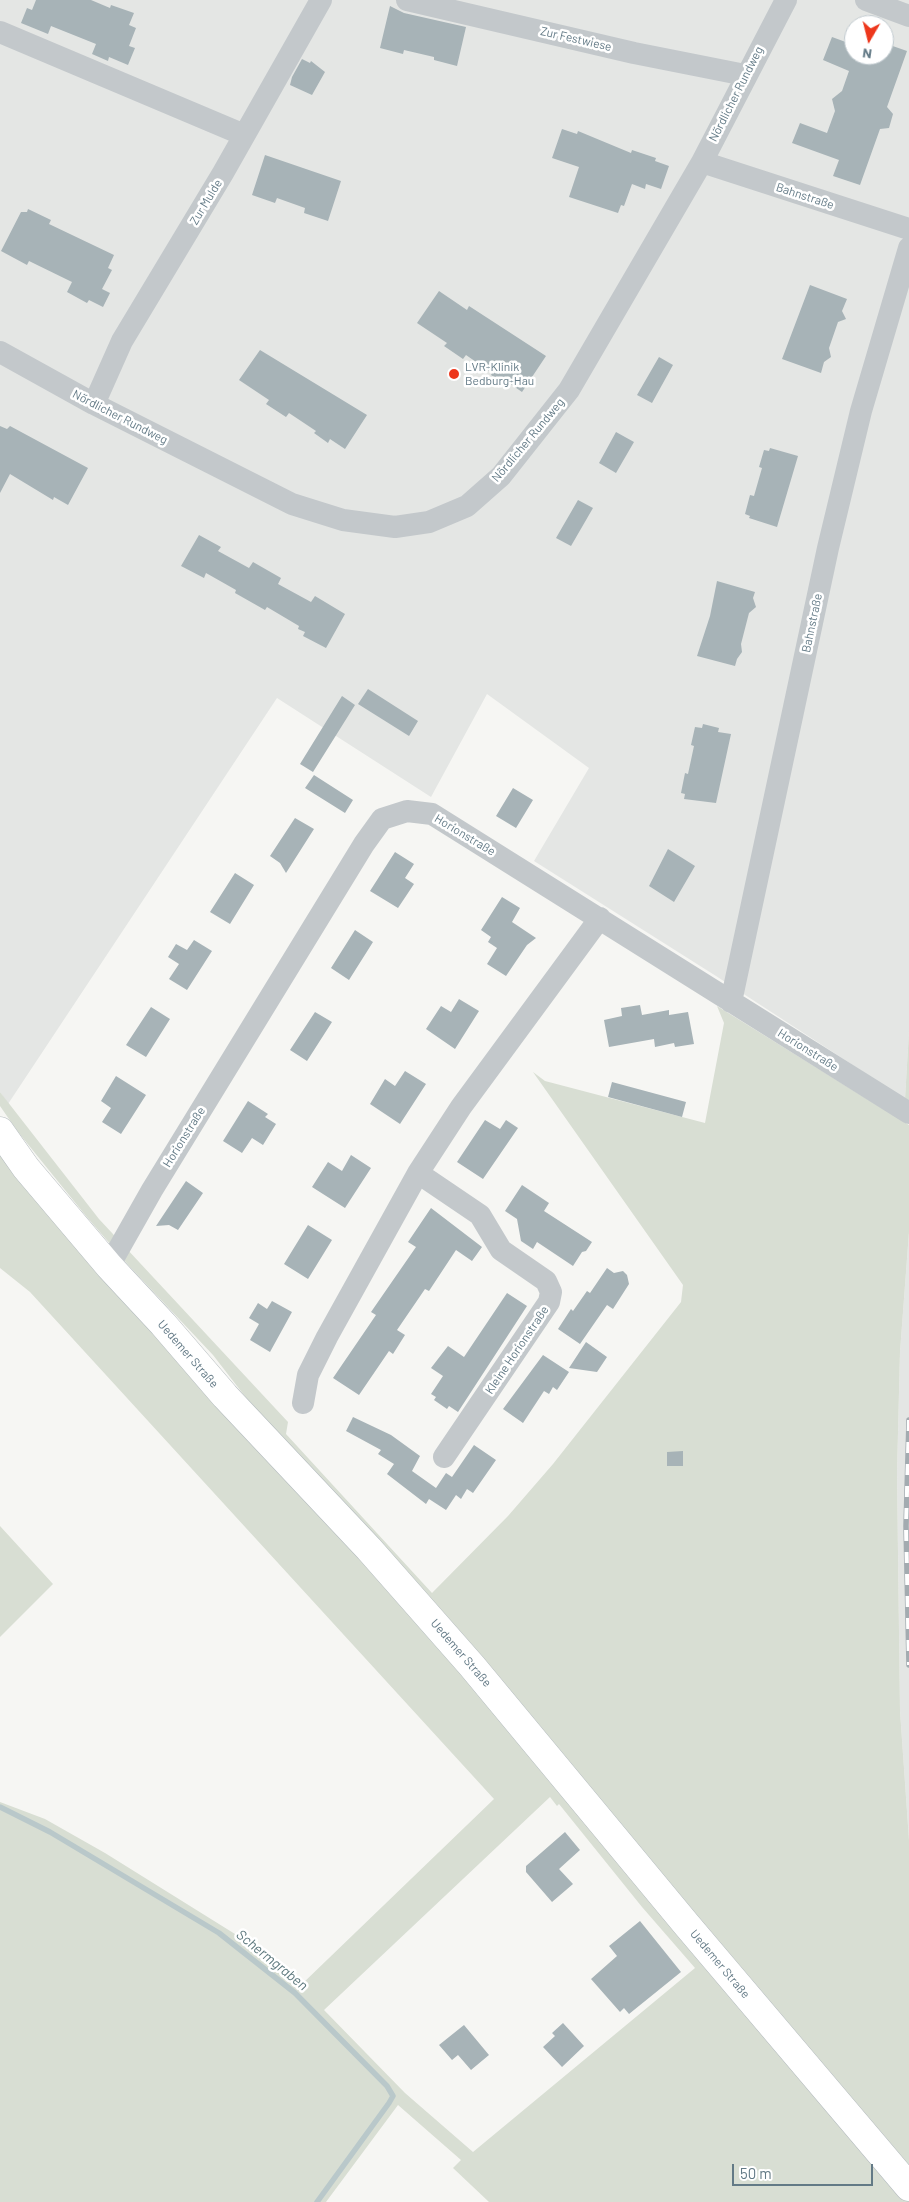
<!DOCTYPE html>
<meta charset="utf-8">
<style>
body{margin:0}
#map{position:relative;width:909px;height:2202px;overflow:hidden;background:#f6f6f3;font-family:Barlow,sans-serif}
canvas{display:block}
.north{position:absolute;left:844px;top:15px;width:50px;height:50px;box-sizing:border-box;background:#fff;border:1px solid #c1cacf;border-radius:50%;rotate:188deg;font-size:14px;font-weight:700;line-height:20px;text-align:center;color:#637a86}
.north::after{content:'';display:block;margin:auto;width:18px;height:22px;background:#ed371c;clip-path:polygon(50% 0,100% 100%,50% 72%,0 100%)}
.scale{position:absolute;left:732px;top:2164px;width:141px;height:22px;box-sizing:border-box;border:2px solid #637a86;border-top:0;padding-left:6px;font-size:15px;line-height:18px;white-space:nowrap;color:#637a86;-webkit-text-stroke:4px #fff;paint-order:stroke}
</style>
<div id="map">
<canvas width="909" height="2202"></canvas>
<div class="north">N</div>
<div class="scale">50 m</div>
</div>
<script>
const ctx = document.querySelector('canvas').getContext('2d');
ctx.lineJoin = 'round';
function fill(path, color) {
  ctx.fillStyle = color;
  ctx.fill(path, 'evenodd');
}
function shape(rows) {
  const path = new Path2D();
  for (const r of rows) {
    path.moveTo(r[0], r[1]);
    for (let i = 2; i < r.length; i += 2) path.lineTo(r[i], r[i + 1]);
  }
  return path;
}
function stroke(path, color, width, dash) {
  ctx.strokeStyle = color;
  ctx.lineWidth = width;
  ctx.lineCap = dash ? 'butt' : 'round';
  ctx.setLineDash(dash || []);
  ctx.stroke(path);
}
function label(font, color, halo, rows, align = 'center') {
  ctx.font = font + ' Barlow,sans-serif';
  ctx.lineWidth = 5;
  ctx.setLineDash([]);
  ctx.textBaseline = 'middle';
  ctx.strokeStyle = halo;
  ctx.fillStyle = color;
  for (const [text, x, y, turn = 0] of rows) {
    ctx.save();
    ctx.translate(x, y);
    ctx.rotate((+turn || 0) * Math.PI / 180);
    ctx.textAlign = isNaN(turn) ? turn : align;
    if (halo) ctx.strokeText(text, 0, 0);
    ctx.fillText(text, 0, 0);
    ctx.restore();
  }
}
fill(shape([
 [0,0,909,0,909,1031,905,1099,716,976,534,861,589,768,487,694,431,797,277,698,8,1104,0,1092],
 [854,25,884,25,884,55,854,55],
 [909,1232,909,1840,900,1711,897,1473,900,1352]
]), '#e4e6e4');
fill(shape([
 [717,1006,909,1125,909,1232,900,1352,897,1473,900,1711,909,1840,909,2172,278,1439,213,1355,130,1267,86,1216,18,1132,0,1106,0,1092,99,1219,288,1422,286,1434,432,1593,508,1516,553,1464,681,1302,683,1285,533,1072,545,1081,705,1123,724,1023],
 [909,1031,909,1102,905,1099],
 [0,1153,402,1602,909,2199,909,2202,489,2202,453,2168,461,2160,398,2105,326,2202,0,2202,0,1802,45,1819,105,1853,235,1934,301,1985,494,1799,30,1292,0,1268],
 [550,1797,557,1806,559,1804,642,1907,695,1968,473,2152,405,2093,324,2010],
 [0,1526,53,1584,0,1637]
]), '#d8ded3');
stroke(shape([
 [0,1807,50,1832,219,1933,295,1993,387,2086,393,2096,389,2103,317,2202]
]), '#b9c8ca', 5.5);
fill(shape([
 [36,0,91,0,110,8,111,5,134,13,129,25,136,28,129,46,135,48,128,65,109,57,108,61,92,54,96,44,51,26,48,34,21,23,27,8,32,10],
 [390,6,404,13,466,27,457,66,434,60,434,57,404,50,403,54,380,48],
 [832,37,854,45,854,55,884,55,884,43,907,51,887,107,893,114,889,128,880,129,860,185,833,176,839,160,792,143,800,123,827,133,835,111,832,99,842,91,849,71,823,60],
 [302,59,310,63,311,61,325,72,312,95,290,85,292,77],
 [562,129,577,134,578,131,631,153,632,150,656,158,655,161,669,166,661,189,646,184,645,189,632,184,624,206,621,205,618,213,569,197,579,167,552,158],
 [265,155,341,181,328,221,304,213,305,208,277,198,275,203,252,195],
 [28,209,51,220,49,224,114,255,108,268,112,270,102,289,110,293,103,307,89,300,87,303,67,292,72,282,29,261,27,265,1,251,21,212,27,212],
 [810,285,847,299,842,311,846,319,838,322,829,348,831,357,824,362,821,373,782,359],
 [439,291,467,310,469,306,546,356,522,392,509,383,507,386,491,375,492,373,466,355,463,359,444,346,447,343,417,323],
 [260,350,367,415,345,449,330,439,328,443,314,433,316,431,289,413,286,417,266,404,269,400,239,380],
 [659,357,673,365,652,403,637,395],
 [0,426,7,429,10,426,88,468,68,505,54,497,53,500,10,474,0,493],
 [616,432,634,442,616,473,599,463],
 [770,448,798,456,777,527,749,518,750,516,745,514,750,495,754,496,762,468,759,467,764,450,769,451],
 [578,500,593,508,571,546,556,538],
 [199,535,221,547,218,551,249,568,253,562,281,578,278,584,311,602,315,596,345,614,326,648,303,636,305,632,298,629,299,626,267,607,265,610,235,593,236,590,206,573,204,578,181,566],
 [717,581,755,592,753,598,756,607,749,613,741,644,742,652,737,659,735,666,697,656,710,616],
 [368,689,418,721,409,736,358,704],
 [342,696,355,705,313,772,300,764],
 [703,724,719,728,718,732,731,734,716,803,684,799,685,794,681,793,685,773,688,774,694,746,691,745,695,727,702,728],
 [314,775,353,800,345,813,305,788],
 [513,788,533,800,516,828,496,816],
 [295,818,314,829,286,873,280,863,270,856],
 [668,849,695,866,674,902,649,886],
 [395,852,414,864,405,878,414,884,398,908,370,891],
 [235,873,254,885,230,924,210,912],
 [502,897,520,908,512,922,536,938,527,945,506,976,487,964,497,948,488,942,491,937,481,930],
 [355,930,373,942,349,980,331,968],
 [194,940,212,951,187,990,169,979,179,964,168,957,176,944,187,950],
 [459,999,479,1011,455,1049,426,1029,441,1006,451,1012],
 [640,1005,642,1015,669,1010,669,1015,688,1012,694,1044,675,1047,674,1043,655,1047,654,1039,609,1047,604,1020,622,1016,621,1008],
 [151,1007,170,1019,146,1057,126,1045],
 [315,1012,332,1022,307,1061,290,1050],
 [405,1071,426,1084,400,1124,370,1104,385,1079,395,1086],
 [116,1076,146,1095,121,1134,102,1122,111,1108,101,1101],
 [612,1082,686,1102,682,1117,608,1097],
 [248,1101,268,1114,265,1117,276,1124,263,1145,252,1138,242,1153,223,1141],
 [485,1120,500,1129,506,1120,518,1128,483,1179,457,1162],
 [351,1155,371,1168,345,1208,312,1187,328,1162,342,1171],
 [186,1181,203,1193,178,1230,169,1225,156,1226],
 [522,1185,549,1203,544,1211,592,1242,586,1251,582,1252,573,1266,537,1242,533,1249,521,1241,517,1219,505,1211],
 [431,1208,482,1247,472,1261,456,1250,429,1291,425,1289,397,1330,405,1335,393,1354,389,1351,359,1395,333,1378,376,1315,371,1312,416,1247,408,1242],
 [308,1225,332,1240,308,1279,284,1264],
 [607,1268,614,1273,623,1271,627,1275,629,1284,613,1309,607,1305,580,1344,558,1329,571,1309,573,1311,587,1291,590,1293],
 [507,1293,527,1306,458,1412,449,1406,447,1409,434,1400,436,1397,431,1394,443,1376,431,1368,448,1346,464,1357],
 [272,1301,292,1312,270,1352,250,1340,259,1324,249,1318,258,1303,267,1309],
 [586,1342,607,1357,597,1372,569,1368],
 [543,1355,569,1372,557,1390,553,1387,549,1394,544,1391,523,1423,503,1409],
 [353,1417,391,1435,420,1456,412,1471,436,1488,446,1473,452,1477,474,1445,496,1460,473,1493,467,1489,461,1499,456,1495,446,1510,429,1499,426,1504,387,1474,394,1464,378,1454,381,1450,346,1431],
 [683,1451,683,1466,667,1466,667,1452],
 [565,1832,580,1850,559,1869,573,1884,552,1902,526,1872,526,1866],
 [640,1921,681,1972,629,2014,624,2008,620,2012,591,1979,617,1956,609,1946],
 [563,2023,584,2046,562,2067,543,2047,555,2036,552,2033],
 [464,2025,489,2055,471,2070,458,2055,452,2060,439,2045]
]), '#a7b3b7');
const secondary = shape([
 [0,1131,26,1168,109,1266,163,1324,225,1396,369,1549,472,1666,686,1924,909,2187]
]);
stroke(secondary, '#b5bcbf', 29);
stroke(shape([
 [407,0,634,53,745,75],
 [866,0,909,16],
 [0,32,244,135],
 [702,162,909,229],
 [0,352,94,404,292,504,343,520,395,527,429,522,467,506,501,476,569,390,702,162,786,0],
 [94,404,122,341,223,173,321,0],
 [731,1002,828,548,861,411,909,248],
 [418,1173,480,1215,501,1250,546,1281,551,1292,549,1302,444,1457],
 [109,1266,152,1190,364,844,382,819,407,811,432,814,909,1113],
 [303,1403,308,1375,327,1337,418,1173,461,1107,600,918]
]), '#c3c8cb', 22);
stroke(secondary, '#fff', 28);
const rail = shape([
 [909,1420,906,1526,909,1665]
]);
stroke(rail, '#a3abb0', 5.5);
stroke(rail, '#fff', 4, [11]);
for (const [x, y, r, color] of [
 [454,374,6,"#ed371c"]
]) {
  const dot = new Path2D();
  dot.arc(x, y, r, 0, 2 * Math.PI);
  ctx.fillStyle = color;
  ctx.fill(dot);
  stroke(dot, '#fff', 2);
}
label('12px', '#637a86', '#fff', [
 ["Zur Festwiese",576,39,13],
 ["Nördlicher Rundweg",736,94,-63],
 ["Bahnstraße",805,196,18],
 ["Zur Mulde",206,202,-59],
 ["Nördlicher Rundweg",120,417,27],
 ["Nördlicher Rundweg",528,440,-50],
 ["Bahnstraße",812,623,-78],
 ["Horionstraße",465,835,31],
 ["Horionstraße",808,1050,32],
 ["Horionstraße",184,1137,-58],
 ["Kleine Horionstraße",517,1350,-56],
 ["Uedemer Straße",188,1354,49],
 ["Uedemer Straße",461,1653,49],
 ["Uedemer Straße",720,1964,50]
]);
label('12px', '#637a86', '#fff', [
 ["LVR-Klinik",465,367],
 ["Bedburg-Hau",465,381]
], 'left');
label('italic 14px', '#5a767b', '#fff', [
 ["Schermgraben",272,1960,39]
]);
</script>
